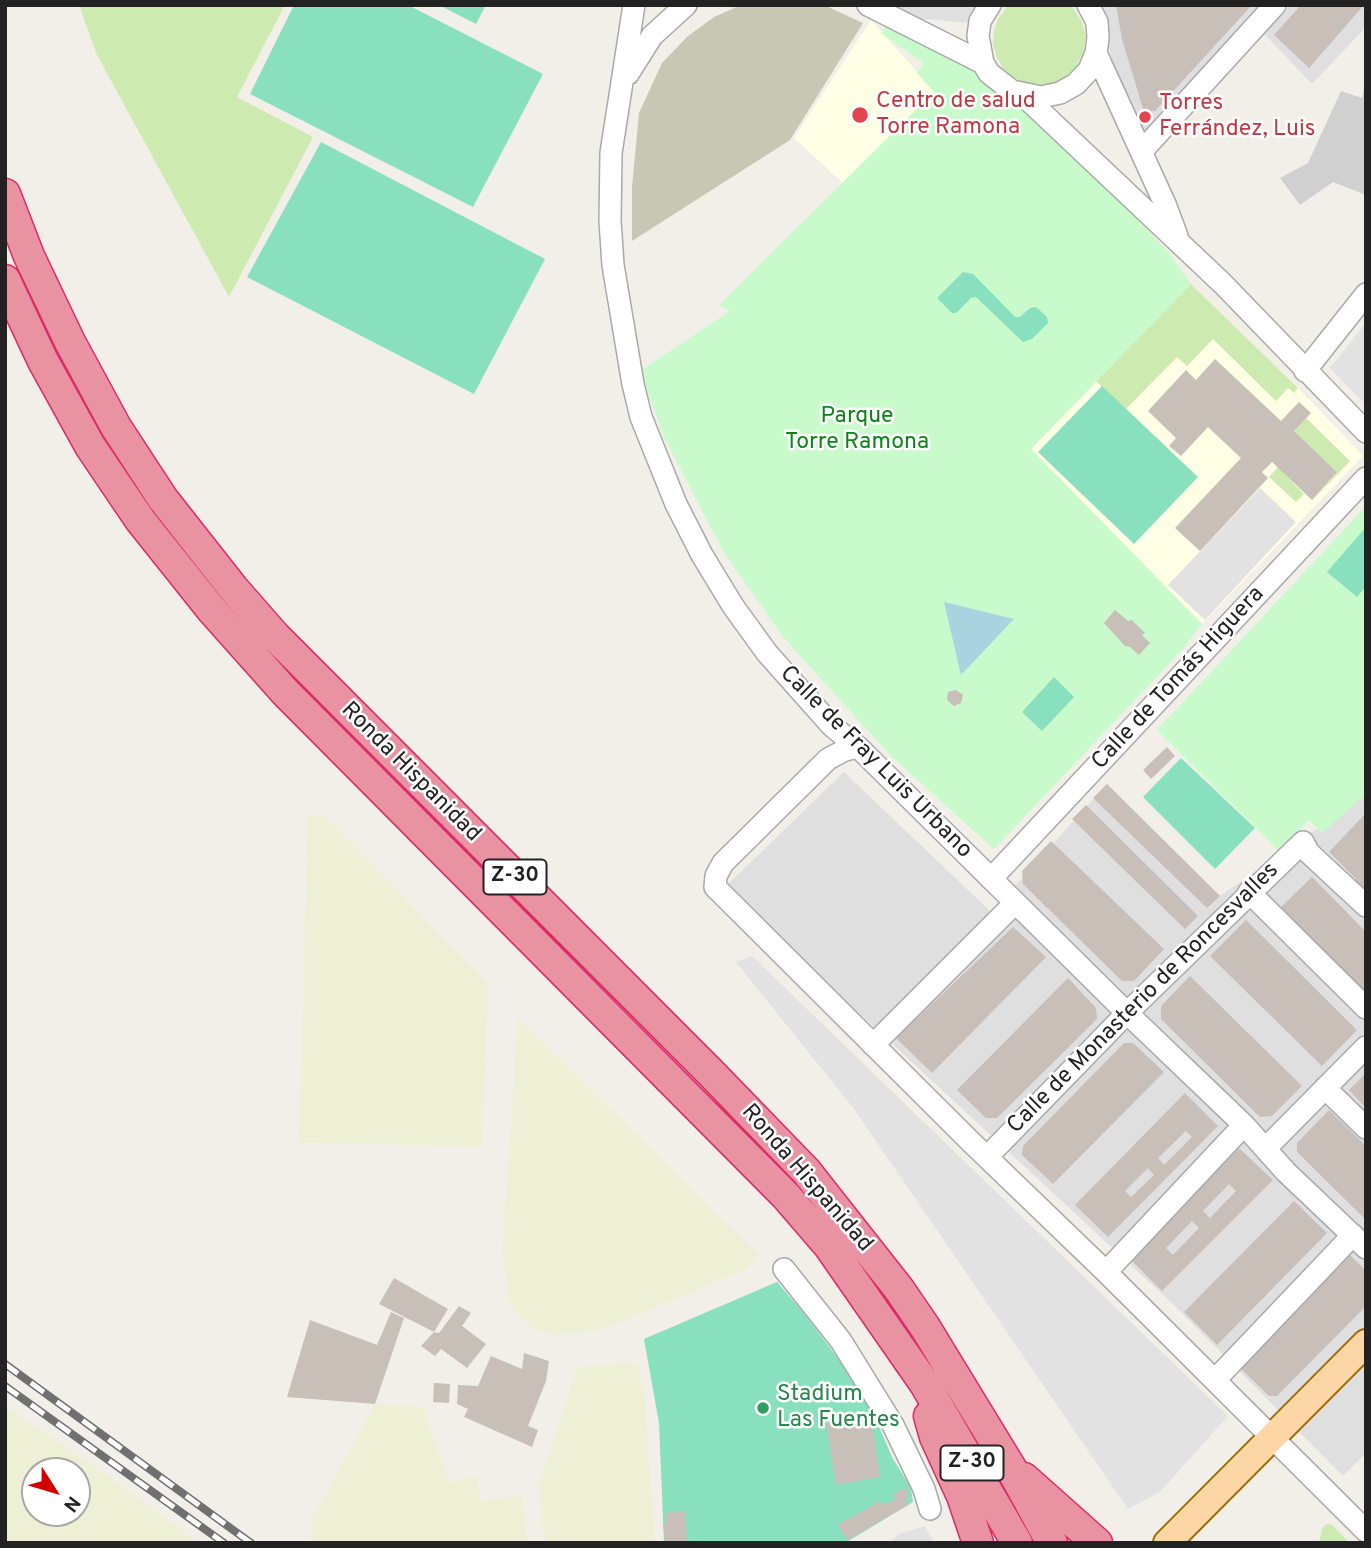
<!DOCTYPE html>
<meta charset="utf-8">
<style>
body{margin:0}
#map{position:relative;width:1371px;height:1548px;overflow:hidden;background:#f2efe9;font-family:Overpass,sans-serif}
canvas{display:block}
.frame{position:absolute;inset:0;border:7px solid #222;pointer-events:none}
.north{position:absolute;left:21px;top:1457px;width:70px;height:70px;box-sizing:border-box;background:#fff;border:2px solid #a7a7a7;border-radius:50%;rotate:127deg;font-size:19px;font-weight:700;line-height:28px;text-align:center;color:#222}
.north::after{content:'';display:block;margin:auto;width:24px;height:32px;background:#d40000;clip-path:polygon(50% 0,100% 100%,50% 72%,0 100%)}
</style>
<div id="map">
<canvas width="1371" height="1548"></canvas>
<div class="frame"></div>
<div class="north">N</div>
</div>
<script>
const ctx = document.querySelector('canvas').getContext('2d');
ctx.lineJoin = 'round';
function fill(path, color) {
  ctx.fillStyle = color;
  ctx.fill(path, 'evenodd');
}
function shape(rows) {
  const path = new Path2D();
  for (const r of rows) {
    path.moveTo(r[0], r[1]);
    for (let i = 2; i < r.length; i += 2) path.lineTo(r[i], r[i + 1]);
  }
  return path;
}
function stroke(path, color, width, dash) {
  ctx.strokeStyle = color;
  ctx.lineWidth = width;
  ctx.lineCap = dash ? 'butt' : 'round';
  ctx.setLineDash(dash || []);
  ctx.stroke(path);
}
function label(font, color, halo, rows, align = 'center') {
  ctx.font = font + ' Overpass,sans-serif';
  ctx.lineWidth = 5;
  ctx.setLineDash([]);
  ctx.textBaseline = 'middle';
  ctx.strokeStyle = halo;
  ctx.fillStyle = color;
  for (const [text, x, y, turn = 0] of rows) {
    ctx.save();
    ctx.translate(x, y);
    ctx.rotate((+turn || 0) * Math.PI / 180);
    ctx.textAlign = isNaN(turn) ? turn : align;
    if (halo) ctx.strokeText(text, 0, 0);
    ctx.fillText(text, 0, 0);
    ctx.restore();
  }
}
fill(shape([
 [868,5,992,5,971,23,889,16],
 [1100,5,1366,5,1366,27,1312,84,1250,19,1133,158],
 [844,772,991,912,1107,784,1220,896,1366,795,1366,1453,1343,1476,1174,1305,724,888]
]), '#e0dfdf');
fill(shape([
 [871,20,934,91,843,183,794,138],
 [1191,284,1298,388,1363,456,1202,624,1031,449]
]), '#ffffe5');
fill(shape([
 [1366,80,1366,195,1333,182,1300,205,1280,178,1308,163,1341,91,1362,98]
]), '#d0d0d0');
fill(shape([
 [741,5,824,5,863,23,790,140,632,241,632,187,639,113,662,63,688,36,714,17]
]), '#c7c7b4');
fill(shape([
 [308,814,325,817,488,984,482,1147,299,1142],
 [518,1017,759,1255,746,1269,602,1330,554,1335,532,1327,516,1314,509,1299,502,1253],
 [636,1363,644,1390,655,1543,547,1543,541,1525,540,1482,577,1367],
 [375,1404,423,1407,449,1483,476,1475,482,1502,521,1495,528,1543,315,1543,310,1539,312,1519],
 [5,1406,118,1483,199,1543,87,1543,110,1499,86,1543,5,1543],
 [77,1471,77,1513,35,1513,35,1471]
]), '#eef0d5');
fill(shape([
 [79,5,285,5,237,97,313,137,229,297,97,55],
 [1008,5,1070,5,1074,9,1082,22,1086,37,1083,53,1076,67,1065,77,1053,83,1040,85,1026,83,1014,78,1004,69,997,58,993,45,994,31,998,19],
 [1191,284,1298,388,1294,393,1288,388,1276,401,1213,339,1187,366,1177,357,1126,409,1096,381],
 [1306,418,1350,461,1313,500,1337,472,1294,431],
 [1278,467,1304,494,1296,502,1269,477],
 [1326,1524,1331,1524,1350,1543,1319,1543,1322,1529]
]), '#cdebb0');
fill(shape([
 [890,20,985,76,1084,163,1169,253,1191,284,1031,449,1202,624,1182,650,994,849,891,756,783,637,723,551,665,439,640,371,730,311,719,305,934,92,917,73,923,63,881,33],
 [1366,506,1366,794,1322,833,1309,820,1278,850,1157,730]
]), '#c8facc');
fill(shape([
 [294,5,408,5,543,74,473,207,250,94],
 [439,5,486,5,476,24],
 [321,142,545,259,474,394,247,277],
 [963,272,973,274,1015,317,1020,317,1030,308,1036,307,1047,317,1048,323,1032,339,1023,342,976,297,971,298,956,313,952,313,937,298],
 [1102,386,1198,477,1134,544,1038,452],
 [1366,527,1366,586,1357,597,1327,572],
 [1054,677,1074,697,1042,731,1022,712],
 [1181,758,1255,828,1215,869,1143,797],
 [777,1282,802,1311,847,1370,877,1422,892,1457,911,1488,913,1502,845,1543,664,1543,659,1423,644,1339]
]), '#88e0be');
fill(shape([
 [1366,323,1366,405,1330,368],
 [1260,488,1296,522,1205,620,1168,585],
 [752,956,1228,1416,1160,1492,1128,1509,854,1109,736,962],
 [925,1526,934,1543,889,1543,899,1534]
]), '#e2e2e2');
fill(shape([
 [944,602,1014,619,961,675]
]), '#aad3df');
fill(shape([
 [1116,5,1252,5,1155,111,1144,112,1122,39],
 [1301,5,1364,5,1309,68,1274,35],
 [1215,359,1281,421,1299,402,1311,413,1294,431,1337,472,1312,500,1272,462,1262,472,1268,478,1200,551,1175,528,1241,458,1208,427,1181,456,1169,446,1176,438,1148,411,1186,370,1196,380],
 [1115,610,1128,621,1132,620,1145,633,1142,635,1150,643,1139,655,1130,647,1125,646,1104,623],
 [956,690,963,695,961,703,954,706,947,700,948,692],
 [1167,747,1175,756,1151,779,1143,770],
 [1107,784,1220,896,1207,908,1093,798],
 [1086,805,1198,916,1185,929,1072,819],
 [1366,813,1366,904,1348,888,1356,879,1329,852],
 [1051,841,1164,949,1134,981,1122,981,1023,884,1022,871],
 [1312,877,1366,932,1366,1002,1277,911],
 [1246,920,1357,1030,1322,1066,1210,956],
 [1013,927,1046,957,932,1073,896,1038],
 [1190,976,1302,1086,1272,1116,1260,1117,1161,1019,1161,1006],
 [1068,978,1096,1008,1097,1019,997,1118,986,1118,957,1090],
 [1124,1043,1133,1043,1164,1072,1053,1184,1022,1155,1023,1146],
 [1366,1073,1366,1108,1349,1090],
 [1185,1093,1218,1126,1108,1237,1075,1205],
 [1186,1131,1192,1137,1164,1165,1158,1158],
 [1148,1168,1154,1175,1131,1197,1125,1191],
 [1329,1110,1366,1146,1366,1220,1297,1152,1297,1143],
 [1239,1148,1273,1180,1162,1291,1129,1258],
 [1229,1184,1236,1191,1210,1218,1203,1211],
 [1192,1221,1199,1228,1173,1255,1166,1248],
 [1294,1201,1327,1233,1217,1345,1184,1312],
 [1349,1254,1366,1271,1366,1306,1277,1396,1269,1396,1238,1366],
 [394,1278,448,1309,434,1332,379,1304],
 [459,1306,471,1313,462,1326,486,1344,467,1368,441,1349,435,1356,421,1346,434,1332,439,1333],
 [391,1312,404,1318,375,1404,287,1397,310,1320,377,1345],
 [524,1353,549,1361,546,1381,528,1426,538,1430,532,1447,464,1417,468,1409,457,1404,458,1385,478,1386,491,1356,522,1369],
 [434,1383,450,1384,449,1403,433,1402],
 [871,1416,880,1477,836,1485,826,1423],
 [907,1488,908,1497,906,1500,908,1505,848,1540,837,1525,880,1501,882,1505,896,1499,893,1493],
 [685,1511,687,1542,665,1543,663,1523,666,1522,666,1513]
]), '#c7bfb8');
const minor = shape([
 [634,5,611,153,610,221,613,265,633,384,641,417,676,504,702,555,733,606,767,653,832,726,858,747,1127,1013,1244,1125,1286,1172,1366,1248],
 [868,5,983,63],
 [990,5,980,21,978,36,983,63,989,73,1012,91,1041,97,1060,93,1076,84,1089,70,1096,53,1098,38,1097,22,1088,5],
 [1096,53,1165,204,1177,236],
 [628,74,652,36,686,5],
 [1023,95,1223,284,1366,432],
 [1142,151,1275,5],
 [1305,371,1366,294],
 [858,747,845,750,828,759,723,863,716,876,715,887,971,1142,1106,1272,1366,1531],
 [991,879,1366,478],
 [1249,892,1366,1008],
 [873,1045,1015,903],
 [1325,1088,1366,1128],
 [1266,1148,1366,1047],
 [987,1157,1127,1013,1303,842,1309,853,1366,906],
 [784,1269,841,1341,893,1425,924,1489,930,1509],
 [1106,1272,1244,1125],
 [1215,1380,1353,1235]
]);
const major = shape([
 [1167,1543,1366,1343]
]);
const highway = shape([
 [5,194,29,256,70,342,116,427,163,499,233,588,275,636,712,1074,806,1171,899,1289,925,1327,1011,1468,1052,1543],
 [5,280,43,361,90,446,140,520,211,609,285,692,785,1195,829,1246,925,1384,1017,1543],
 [929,1416,935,1437,962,1496,978,1543],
 [1024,1478,1097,1543]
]);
stroke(minor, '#a9a9a9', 24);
stroke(major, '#a06b00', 30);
stroke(highway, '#dc2a67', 33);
stroke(minor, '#fff', 21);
stroke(major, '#fcd6a4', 26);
stroke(highway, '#e892a2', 30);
const rail = shape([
 [5,1364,251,1543],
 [5,1386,224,1543]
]);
stroke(rail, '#707070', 8);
stroke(rail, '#fff', 5, [16]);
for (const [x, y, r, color] of [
 [860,115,9,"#e0444e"],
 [1145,117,7,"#e0444e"],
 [763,1408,7,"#2e9e5b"]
]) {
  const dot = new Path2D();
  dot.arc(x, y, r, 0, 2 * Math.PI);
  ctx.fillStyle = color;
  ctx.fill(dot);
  stroke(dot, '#fff', 2.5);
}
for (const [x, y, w] of [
 [515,877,63],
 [972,1463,63]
]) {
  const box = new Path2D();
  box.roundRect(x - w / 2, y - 17.5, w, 35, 5);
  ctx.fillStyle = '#fff';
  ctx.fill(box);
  stroke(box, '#222', 2);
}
label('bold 21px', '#222', null, [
 ["Z-30",515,877],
 ["Z-30",972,1463]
]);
label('23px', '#be3a42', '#fff', [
 ["Centro de salud",876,102],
 ["Torre Ramona",876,128],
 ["Torres",1159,104],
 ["Ferrández, Luis",1159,130]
], 'left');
label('23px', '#0c8416', '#fff', [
 ["Parque",857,417],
 ["Torre Ramona",857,443]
]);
label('23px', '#222', '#fff', [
 ["Calle de Tomás Higuera",1179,679,-47],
 ["Calle de Fray Luis Urbano",875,763,45],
 ["Ronda Hispanidad",410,773,45],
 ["Calle de Monasterio de Roncesvalles",1144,999,-45],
 ["Ronda Hispanidad",806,1179,49]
]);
label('23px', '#27864d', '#fff', [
 ["Stadium",777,1395],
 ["Las Fuentes",777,1421]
], 'left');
</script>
